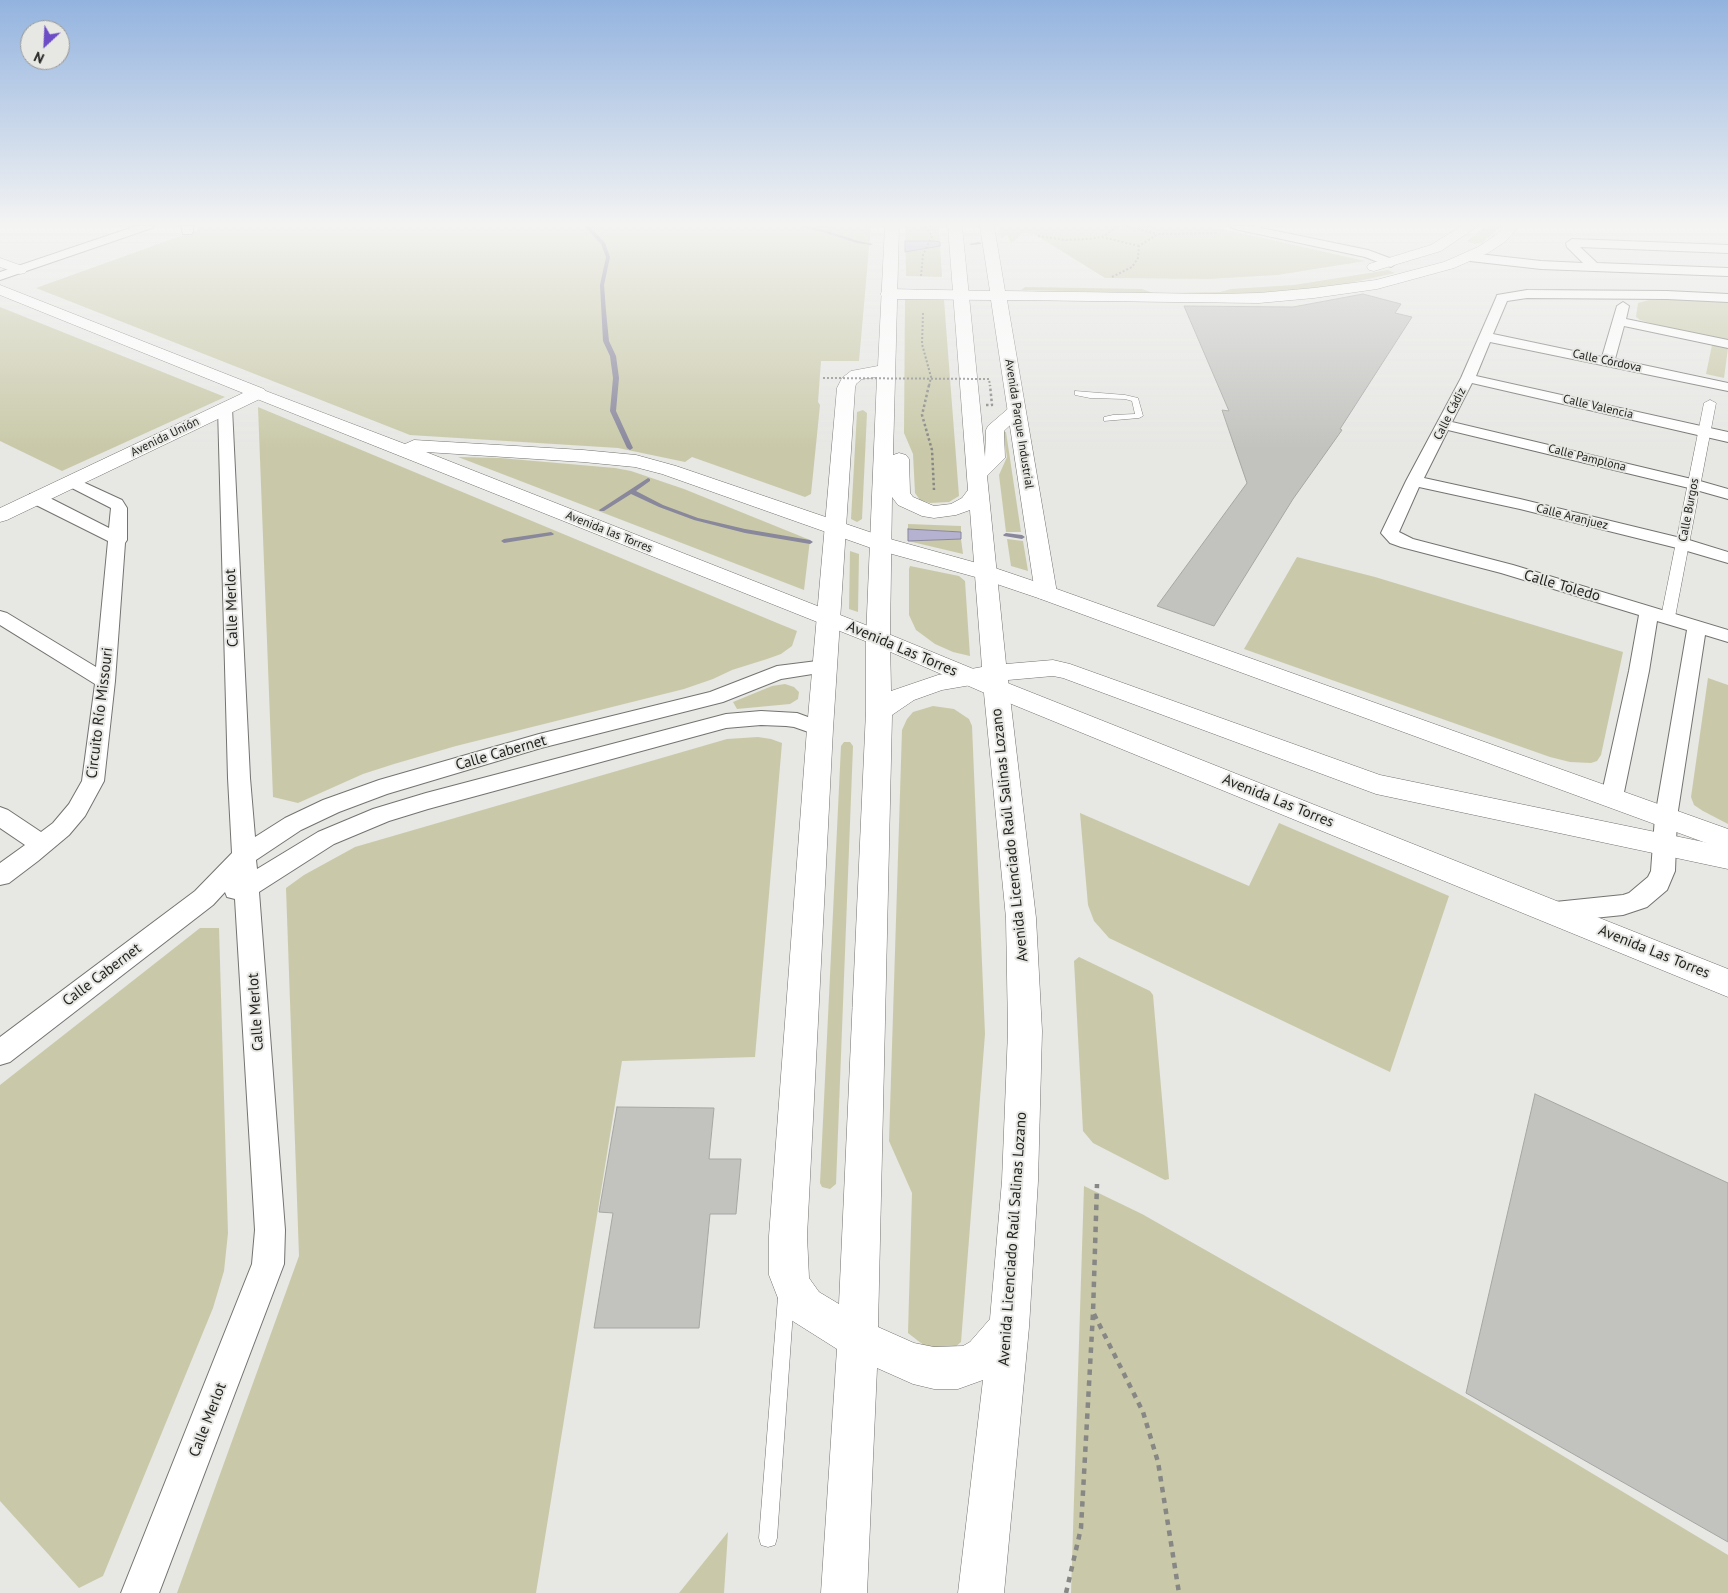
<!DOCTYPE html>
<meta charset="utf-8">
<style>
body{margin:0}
#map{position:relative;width:1728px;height:1593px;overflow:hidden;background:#e7e7e4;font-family:"PT Sans",sans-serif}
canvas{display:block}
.north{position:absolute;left:20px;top:20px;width:50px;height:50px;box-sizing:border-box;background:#e7e7e4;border:1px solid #999996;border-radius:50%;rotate:205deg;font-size:14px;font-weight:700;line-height:20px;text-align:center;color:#232321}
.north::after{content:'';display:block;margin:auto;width:18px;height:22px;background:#6c4dc6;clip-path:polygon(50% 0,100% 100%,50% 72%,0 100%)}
</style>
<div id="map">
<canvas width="1728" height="1593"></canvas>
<div class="north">N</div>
</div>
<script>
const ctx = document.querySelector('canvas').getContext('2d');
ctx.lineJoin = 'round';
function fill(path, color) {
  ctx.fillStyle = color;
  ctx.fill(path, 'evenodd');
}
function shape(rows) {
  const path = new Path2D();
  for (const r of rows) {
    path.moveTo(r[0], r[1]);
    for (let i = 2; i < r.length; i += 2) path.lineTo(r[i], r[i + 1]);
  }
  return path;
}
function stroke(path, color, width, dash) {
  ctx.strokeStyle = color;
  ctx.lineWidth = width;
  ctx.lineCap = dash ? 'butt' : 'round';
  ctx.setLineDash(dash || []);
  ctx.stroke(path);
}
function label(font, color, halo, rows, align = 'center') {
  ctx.font = font + ' "PT Sans",sans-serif';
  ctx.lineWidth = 4;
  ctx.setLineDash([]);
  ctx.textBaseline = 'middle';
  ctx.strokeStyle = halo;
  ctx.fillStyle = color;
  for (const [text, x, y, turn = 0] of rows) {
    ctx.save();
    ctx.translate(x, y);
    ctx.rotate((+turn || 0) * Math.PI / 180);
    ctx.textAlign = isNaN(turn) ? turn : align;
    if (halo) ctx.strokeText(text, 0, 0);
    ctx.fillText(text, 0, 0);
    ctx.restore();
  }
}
fill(shape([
 [198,226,871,226,859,361,821,361,818,402,820,405,811,494,805,497,692,457,685,462,618,448,410,435,36,288,197,230],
 [905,226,939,226,942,277,906,276],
 [999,226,1209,226,1366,261,1277,275,1209,279,1105,278,1034,234,1023,233,1011,244,1007,235,1001,239],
 [1486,226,1501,226,1482,243,1474,244,1467,241],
 [1388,270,1395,273,1345,284,1297,290,1243,294,1170,293,1220,292,1231,289,1294,285],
 [1025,287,1142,289,1153,293,1021,290],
 [905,299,944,300,959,496,949,502,930,503,920,500,915,493,913,454,904,433],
 [1664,299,1728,302,1728,340,1653,324,1640,320,1636,317,1638,303,1649,300],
 [0,307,225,397,62,471,0,441],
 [1712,345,1728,348,1724,378,1706,374],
 [258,407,782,625,797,631,792,646,781,654,767,659,732,670,713,679,684,689,456,746,394,764,363,774,298,803,273,797],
 [863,410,867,413,862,519,857,522,851,519,857,412],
 [1003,432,1006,432,1021,532,1006,532,999,475,1007,457],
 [458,457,500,458,615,468,631,471,684,489,810,540,804,590],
 [908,524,961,526,961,532,908,529],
 [961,539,963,554,908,541],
 [1007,539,1023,541,1028,571,1011,566],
 [850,551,859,554,858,612,849,609],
 [1297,557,1375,577,1623,652,1601,755,1597,761,1591,763,1570,762,1550,757,1244,649],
 [910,566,959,576,965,581,970,656,953,652,935,644,916,630,909,615,909,569],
 [1708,678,1728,685,1728,824,1703,811,1694,805,1691,797],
 [785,684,794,687,799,692,798,699,790,704,737,709,733,702,772,686],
 [933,706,954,709,969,719,972,726,985,1034,961,1342,954,1348,926,1347,908,1333,912,1193,889,1141,902,730,907,719,913,712],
 [758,737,771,739,782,743,755,1057,622,1061,536,1593,177,1593,299,1256,286,888,304,875,355,847,727,739],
 [844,742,850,742,853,746,836,1184,830,1189,822,1187,820,1183,841,746],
 [1080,813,1249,886,1279,823,1449,896,1390,1072,1109,938,1094,921,1088,905],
 [200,928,219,928,228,1233,224,1271,213,1308,103,1576,79,1588,0,1501,0,1085],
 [1079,957,1150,991,1153,995,1169,1179,1165,1180,1093,1143,1083,1131,1074,961],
 [1084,1186,1142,1214,1475,1403,1728,1555,1728,1593,1071,1593],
 [728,1532,724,1593,679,1593]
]), '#c9c9a9');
const water = shape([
 [905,241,934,241,940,242,940,246,905,252,905,241],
 [908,529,961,532,961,539,908,541,908,529]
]);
fill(water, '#b5b2d1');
stroke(water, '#89879c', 1);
fill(shape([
 [584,226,589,226,605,243,610,257,604,285,606,311,609,341,616,356,619,378,616,411,633,448,630,450,627,448,610,411,613,378,610,356,603,341,600,285,606,257,601,244,584,226],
 [798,226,807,226,824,230,858,241,873,244,871,245,857,243,823,232,798,226],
 [979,242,981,243,981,244,971,245,969,244,979,242],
 [648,478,650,479,650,481,636,491,663,505,698,518,745,529,810,540,813,542,810,544,745,533,694,520,659,507,631,494,604,511,600,511,599,510,648,478],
 [551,532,554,534,553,535,504,543,501,541,504,539,551,532],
 [1006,533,1022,535,1025,537,1022,539,1004,536,1003,535,1006,533]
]), '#89879c');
const building = shape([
 [1363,294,1401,304,1395,313,1412,317,1340,429,1342,430,1293,499,1214,626,1157,606,1247,483,1222,410,1229,411,1184,306,1293,307,1363,294],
 [1535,1094,1728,1183,1728,1542,1466,1393,1535,1094],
 [617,1107,714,1108,709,1159,741,1159,736,1214,710,1214,699,1328,594,1328,613,1213,599,1212,617,1107]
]);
fill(building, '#c2c3bf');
stroke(building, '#a6a6a3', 1);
const service = shape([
 [1075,391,1125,395,1138,398,1143,416,1139,418,1104,421,1104,417,1113,415,1135,414,1132,401,1125,399,1090,398,1075,395,1075,391],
 [786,1289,792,1291,794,1297,777,1538,775,1545,768,1547,761,1545,759,1538,778,1297,780,1291,786,1289]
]);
const pedestrian = shape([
 [1710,400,1716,403,1675,617,1673,620,1668,622,1663,620,1661,617,1704,403,1710,400]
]);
const minor = shape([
 [136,226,154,226,152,228,0,280,0,272,136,226],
 [181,226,193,226,193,232,191,234,183,234,181,226],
 [1229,226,1252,226,1368,250,1395,260,1397,263,1391,267,1365,257,1235,229,1229,226],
 [1572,239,1728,245,1728,253,1580,247,1597,263,1728,268,1728,276,1541,269,1470,261,1464,257,1470,253,1541,261,1583,263,1567,247,1566,243,1572,239],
 [1527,290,1667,291,1728,294,1728,302,1667,299,1527,298,1507,301,1493,334,1602,357,1617,306,1623,302,1629,306,1626,319,1728,340,1728,348,1624,326,1615,359,1728,383,1728,391,1490,342,1476,376,1728,432,1728,442,1472,383,1452,422,1700,481,1728,489,1728,499,1689,488,1448,430,1424,478,1520,499,1689,540,1728,552,1728,563,1677,548,1520,509,1419,487,1399,532,1413,539,1513,565,1728,630,1728,642,1705,635,1677,817,1675,871,1667,890,1647,907,1623,915,1555,922,1546,919,1543,912,1546,905,1555,902,1623,895,1629,893,1648,877,1651,871,1655,817,1687,630,1657,621,1649,671,1623,797,1620,803,1612,805,1604,803,1601,797,1629,671,1639,615,1501,573,1401,547,1390,543,1381,533,1406,481,1461,378,1496,298,1497,295,1527,290],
 [225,404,230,405,232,408,250,778,255,837,285,818,323,800,379,780,539,734,710,692,777,666,825,660,832,661,835,666,832,671,825,672,781,679,723,702,541,748,387,794,339,812,301,830,256,860,257,869,318,832,373,809,426,793,726,714,761,711,797,713,827,724,831,729,827,734,820,736,794,727,786,726,761,725,726,728,428,809,389,821,334,844,259,892,285,1230,284,1264,159,1593,121,1593,252,1264,255,1230,235,899,227,897,225,892,213,905,10,1062,0,1065,0,1037,195,891,232,853,228,778,218,408,220,405,225,404],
 [72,477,122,500,127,508,127,540,125,543,115,681,104,781,85,816,69,835,38,861,9,883,0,885,0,863,25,845,0,828,0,807,8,810,41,832,53,823,69,804,82,781,95,684,0,625,0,611,7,613,96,667,108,541,30,502,28,498,30,494,42,494,109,528,111,508,66,485,64,482,66,479,72,477]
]);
const tertiary = shape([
 [980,226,994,226,1005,291,1216,294,1259,293,1314,288,1376,280,1444,262,1478,247,1496,235,1504,226,1519,226,1506,241,1488,253,1454,268,1377,289,1314,298,1259,303,1007,300,1057,593,1054,598,1046,600,1038,598,1035,593,991,300,888,299,883,297,880,294,883,291,888,289,990,291,980,226],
 [1461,226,1478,226,1441,251,1374,271,1369,270,1367,267,1369,264,1431,245,1461,226],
 [0,258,25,267,27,270,25,273,20,274,0,267,0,258],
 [0,285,264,389,267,393,264,397,7,520,0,522,0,508,243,393,0,295,0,285]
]);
const secondary = shape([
 [258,388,405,444,414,440,583,450,636,455,676,466,890,539,995,568,1054,588,1728,829,1728,851,1038,598,979,578,874,549,662,474,635,467,583,462,426,452,886,633,1005,682,1728,969,1728,997,987,694,870,643,252,397,249,393,252,389,258,388]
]);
const primary = shape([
 [885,226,899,226,893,455,899,453,906,455,909,459,910,493,913,497,934,506,951,504,962,498,968,490,948,226,962,226,985,457,986,430,988,426,1010,407,1016,406,1022,407,1025,411,1004,431,1005,458,987,476,1006,664,1053,660,1070,664,1380,775,1728,847,1728,869,1376,794,1063,678,1053,676,1008,680,1036,918,1042,1031,1038,1181,1029,1327,1004,1593,958,1593,983,1380,958,1389,934,1389,913,1384,877,1368,867,1593,821,1593,837,1349,791,1320,781,1306,769,1275,769,1236,807,729,837,388,842,378,851,371,878,366,885,226],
 [877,377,866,638,866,711,839,1304,819,1292,809,1278,807,1236,833,729,855,388,856,384,862,379,877,377],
 [892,497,898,505,922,516,934,518,956,515,970,510,982,667,938,675,891,691,890,638,892,497],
 [983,683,1006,918,1008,1031,1002,1181,990,1319,970,1342,963,1346,934,1347,914,1343,878,1327,892,715,914,700,942,690,983,683]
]);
stroke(service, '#737370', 1);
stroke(pedestrian, '#737370', 1);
stroke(minor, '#737370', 2);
stroke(tertiary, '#737370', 1);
stroke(secondary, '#737370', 1);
stroke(primary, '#737370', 1);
stroke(shape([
 [1126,226,1157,234],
 [1038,236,1066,240,1088,239,1102,237,1119,226],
 [1102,237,1139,246],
 [921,276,923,255,932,236,925,226],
 [1112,277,1132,267,1138,258,1139,246,1158,234,1218,233],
 [923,313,922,344,931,377,929,386]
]), '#878785', 2, [2, 2]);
stroke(shape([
 [929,385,922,415,932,450,934,490]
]), '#878785', 2.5, [2.5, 2.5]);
stroke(shape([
 [1094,1314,1143,1412,1158,1462,1179,1593],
 [1066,1593,1081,1528,1093,1313,1097,1184]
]), '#878785', 4.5, [5.5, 5.5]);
fill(service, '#fff');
fill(pedestrian, '#fff');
fill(minor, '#fff');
fill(tertiary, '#fff');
fill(secondary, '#fff');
fill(primary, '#fff');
stroke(shape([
 [823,378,989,379,990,386]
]), '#878785', 2, [2, 2]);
stroke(shape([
 [986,405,992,405,990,385]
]), '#878785', 2.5, [2.5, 2.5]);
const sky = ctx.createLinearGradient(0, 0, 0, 449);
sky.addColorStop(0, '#93b3df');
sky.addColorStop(0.5, '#f4f4f3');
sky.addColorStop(1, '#f4f4f300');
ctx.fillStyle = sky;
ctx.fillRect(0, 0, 1728, 449);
label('12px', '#232321', '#e7e7e4', [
 ["Calle Córdova",1607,361,12],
 ["Calle Valencia",1598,407,13],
 ["Calle Cádiz",1450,414,-63],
 ["Avenida Parque Industrial",1019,424,81],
 ["Avenida Unión",165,437,-26],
 ["Calle Pamplona",1587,458,14],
 ["Calle Burgos",1689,510,-79],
 ["Calle Aranjuez",1572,517,14],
 ["Avenida las Torres",609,532,22]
]);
label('15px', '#232321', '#e7e7e4', [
 ["Calle Toledo",1562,586,16],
 ["Calle Merlot",232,608,-92],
 ["Avenida Las Torres",902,649,23],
 ["Circuito Río Missouri",100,713,-83],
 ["Calle Cabernet",501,753,-16],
 ["Avenida Las Torres",1278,801,22],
 ["Avenida Licenciado Raúl Salinas Lozano",1010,835,-96],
 ["Avenida Las Torres",1654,952,22],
 ["Calle Cabernet",102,975,-37],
 ["Calle Merlot",256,1012,-94],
 ["Avenida Licenciado Raúl Salinas Lozano",1013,1239,-86],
 ["Calle Merlot",208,1420,-69]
]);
</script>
